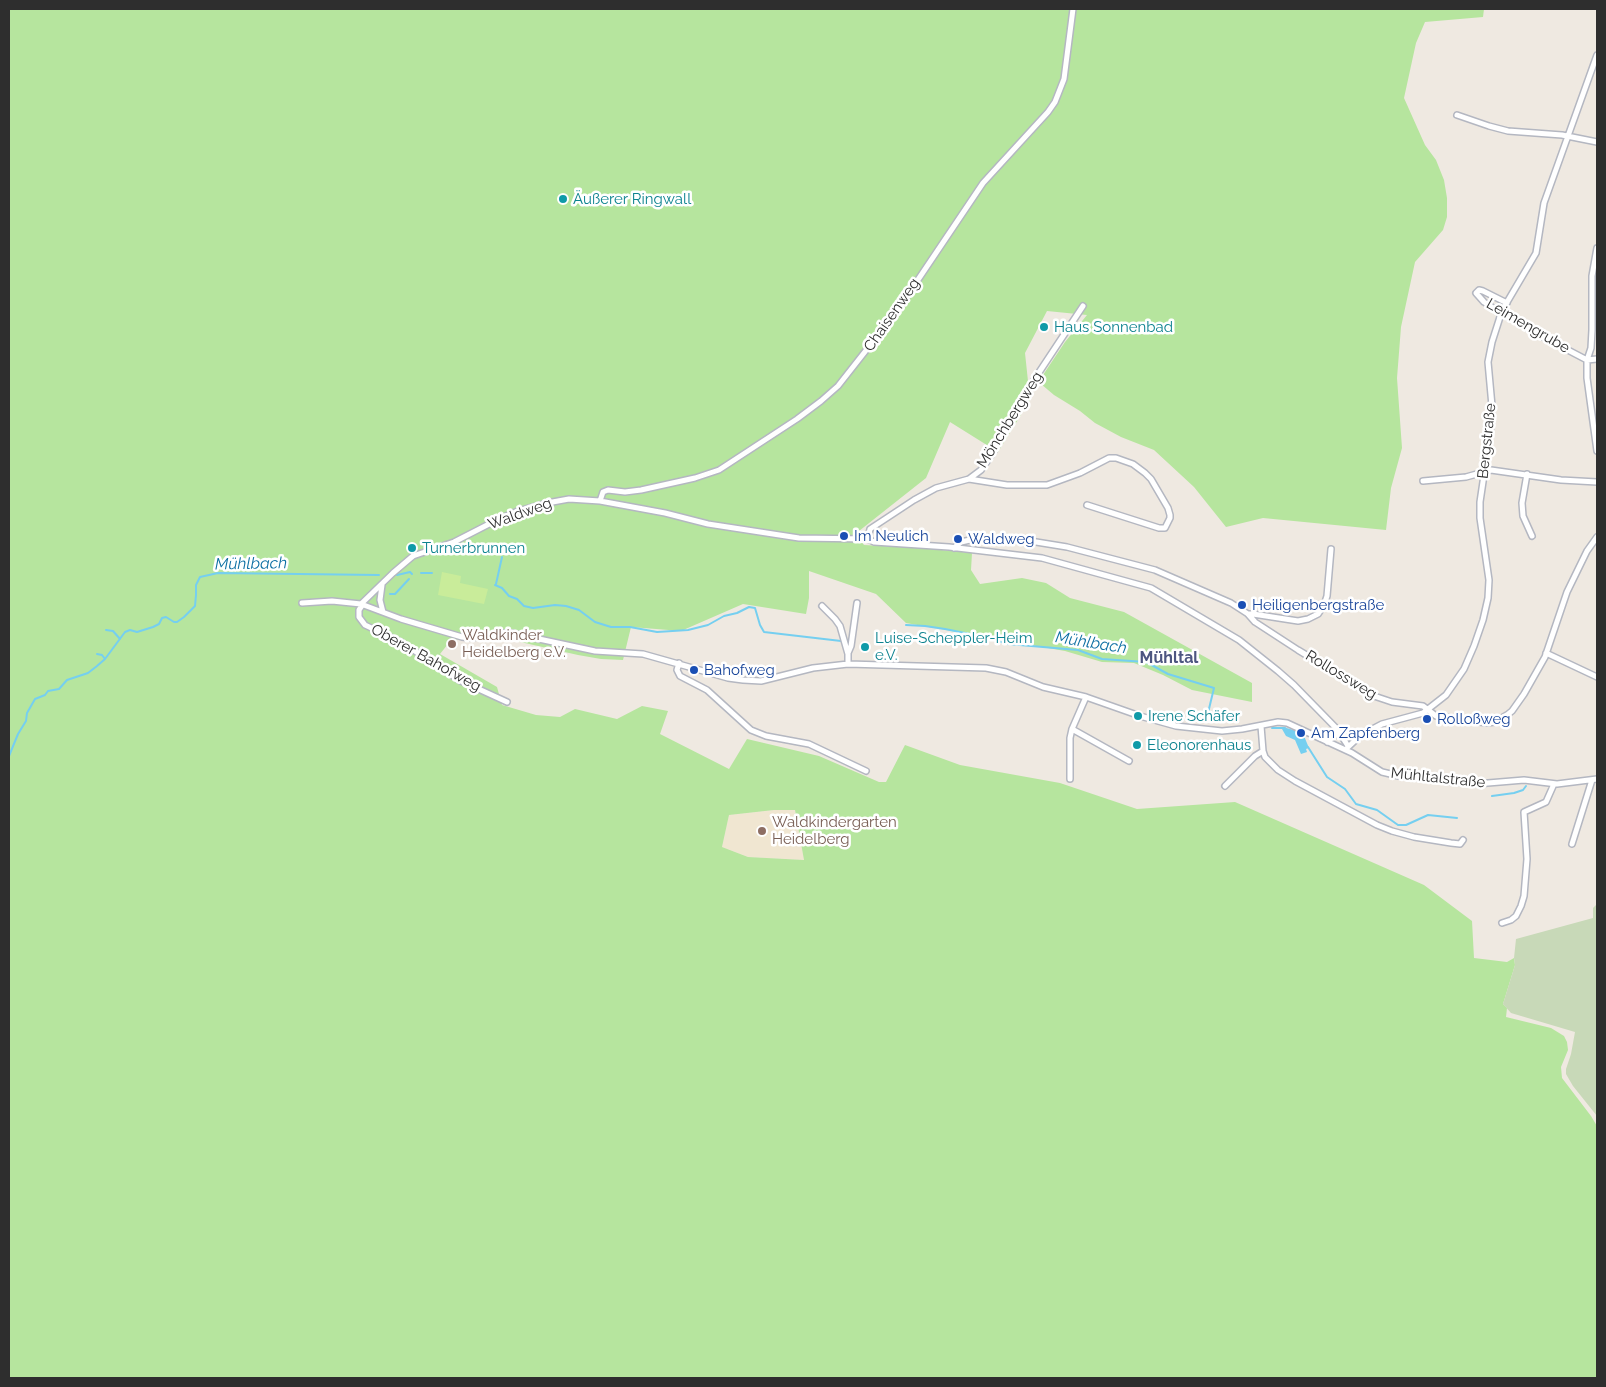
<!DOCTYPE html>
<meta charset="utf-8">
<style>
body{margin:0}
#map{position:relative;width:1606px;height:1387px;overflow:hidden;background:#efe9e1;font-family:Raleway,sans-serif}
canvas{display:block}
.frame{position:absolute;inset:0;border:10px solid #2e2e2e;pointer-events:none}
</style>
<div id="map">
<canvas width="1606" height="1387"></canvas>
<div class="frame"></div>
</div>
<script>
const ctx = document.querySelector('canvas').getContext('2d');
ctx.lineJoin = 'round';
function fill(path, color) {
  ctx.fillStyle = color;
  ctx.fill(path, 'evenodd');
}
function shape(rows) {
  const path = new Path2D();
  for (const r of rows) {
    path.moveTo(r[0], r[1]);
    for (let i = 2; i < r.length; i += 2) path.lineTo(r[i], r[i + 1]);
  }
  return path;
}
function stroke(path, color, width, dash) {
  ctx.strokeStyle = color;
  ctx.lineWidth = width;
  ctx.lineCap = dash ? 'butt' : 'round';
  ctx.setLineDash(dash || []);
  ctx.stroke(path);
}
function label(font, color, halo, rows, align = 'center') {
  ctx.font = font + ' Raleway,sans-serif';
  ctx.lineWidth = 5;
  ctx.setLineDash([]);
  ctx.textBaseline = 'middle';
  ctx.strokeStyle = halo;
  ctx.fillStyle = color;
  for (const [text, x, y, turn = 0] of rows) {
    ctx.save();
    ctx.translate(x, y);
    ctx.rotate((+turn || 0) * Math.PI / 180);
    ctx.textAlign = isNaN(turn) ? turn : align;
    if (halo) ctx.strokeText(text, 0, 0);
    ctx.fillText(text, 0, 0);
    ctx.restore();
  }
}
fill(shape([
 [774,810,795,810,804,860,748,857,722,847,729,815]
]), '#f0e6d1');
fill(shape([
 [9,9,1484,9,1483,17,1425,22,1416,43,1404,98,1425,145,1436,160,1444,180,1447,198,1447,217,1443,230,1415,262,1401,327,1397,378,1402,448,1391,488,1386,530,1263,518,1226,527,1194,487,1154,450,1121,437,1095,423,1080,411,1054,395,1041,384,1043,375,1065,342,1087,315,1047,311,1025,353,1030,400,998,452,950,422,926,478,859,531,858,537,864,545,921,548,972,553,971,570,980,584,1022,578,1046,583,1070,598,1124,612,1252,683,1252,702,1192,690,1163,675,1134,663,1102,662,1065,651,906,623,876,594,809,571,809,598,806,614,743,604,681,631,631,627,623,660,601,659,578,655,507,639,466,640,452,639,440,654,497,687,502,705,536,715,560,717,575,709,617,719,642,706,668,711,660,734,729,769,747,739,819,756,879,782,886,782,905,745,960,765,1060,783,1137,809,1235,802,1424,885,1472,921,1474,958,1507,962,1514,958,1515,965,1503,1004,1507,1008,1506,1017,1551,1028,1564,1036,1567,1042,1568,1050,1561,1067,1562,1078,1591,1116,1597,1126,1597,1378,9,1378],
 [774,810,795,810,804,860,748,857,722,847,729,815]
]), '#b6e59e');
fill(shape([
 [1597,904,1597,1116,1573,1086,1566,1074,1566,1069,1571,1054,1575,1032,1511,1013,1503,1004,1515,965,1514,958,1516,939,1593,918,1593,908]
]), '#c8d9b8');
fill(shape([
 [442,572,461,576,460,583,488,589,484,604,438,595]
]), '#c9ec9a');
fill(shape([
 [1283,727,1297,731,1304,736,1309,748,1306,749,1307,752,1301,754,1295,740,1286,736,1282,729]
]), '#75cff0');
stroke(shape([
 [421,573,432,573],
 [397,575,410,572,412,574],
 [496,584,502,557],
 [495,585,502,588,509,596,517,599,524,606,533,608,555,605,566,606,579,610,595,622,611,627,630,627,657,632,688,630,708,625,724,616,737,613,749,607,755,608,760,625,764,632,841,641],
 [390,594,395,594,409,579],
 [906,625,925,626,945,629,985,637,1008,644,1078,650,1102,659,1146,662,1168,674,1214,688,1208,713],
 [106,630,113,631,120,639],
 [97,654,102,655,105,659],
 [1272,728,1285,728],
 [1308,747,1327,777,1345,789,1356,804,1377,810,1398,825,1406,825,1428,815,1457,818],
 [9,756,18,734,26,721,27,713,35,699,45,695,48,691,59,689,67,680,88,673,97,666,105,659,125,632,130,630,137,632,153,627,159,624,162,618,166,617,174,622,177,622,184,617,195,606,196,595,196,585,200,577,218,573,379,575],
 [1492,796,1514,793,1523,790,1526,786]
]), '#75cff0', 2);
const street = shape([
 [1457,115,1489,126,1508,131,1562,135,1597,142],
 [1597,248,1592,276,1592,330,1591,348,1587,360,1587,378,1597,451],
 [1507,303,1483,291,1479,290,1476,293,1484,302,1498,311,1543,337,1587,360,1597,359],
 [1503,309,1536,253,1544,203,1597,55],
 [1486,461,1491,425,1492,406,1488,362,1492,342,1500,317],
 [1527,474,1522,503,1523,516,1532,536],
 [969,479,1007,485,1047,485,1080,473,1109,458,1116,458,1133,464,1145,473,1151,479,1168,508,1170,515,1170,518,1165,528,1159,528,1087,505],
 [1423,481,1466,477,1491,470,1561,480,1597,482],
 [600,501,603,492,608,490,625,492,641,490,695,478,719,470,797,419,821,401,838,386,897,311,983,183,1048,112,1055,102,1064,79,1073,9],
 [868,539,870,529,914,500,936,488,969,479,981,470,992,454,1030,386,1083,306],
 [954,548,961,542,970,540,995,539,1030,541,1067,547,1155,570,1231,603,1248,614,1255,622,1298,650,1374,696,1392,702,1423,706,1436,716,1487,723,1495,722,1507,715,1512,711,1524,694,1545,657,1567,592,1587,551,1597,537],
 [382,585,380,600,383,612],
 [302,603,332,601,361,604,401,619,462,637,470,638,503,633,511,633,595,651,643,654,728,678,743,680,761,681,813,668,848,664,986,668,1006,672,1043,687,1086,697,1140,716,1176,726,1222,731,1242,729,1278,722,1287,723,1352,753,1382,772,1399,776,1476,784,1524,780,1557,784,1597,779],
 [361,604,393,573,413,556,454,542,495,521,518,511,547,503,569,499,600,501,665,513,708,524,799,538,868,539,874,542,949,547,1042,558,1151,588,1239,640,1278,671,1294,685,1337,729,1348,746],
 [363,604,359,610,359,617,365,625,401,642,459,680,507,702],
 [822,606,835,619,840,626,848,654,848,664],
 [1248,614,1253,614,1298,621,1308,619,1318,614,1324,605,1327,596,1331,549],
 [848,653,851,646,857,603],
 [1546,653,1597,677],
 [679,663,677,670,680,676,707,690,751,730,766,736,809,744,866,771],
 [1261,726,1263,751,1265,757,1278,770,1295,781,1377,825,1392,831,1414,837,1451,843,1460,844,1463,840],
 [1072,729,1129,761],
 [1327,742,1339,732],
 [1347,748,1361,735,1382,724,1423,713,1446,695,1464,669,1474,646,1483,620,1488,598,1489,580,1480,518,1480,502,1484,475],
 [1070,779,1070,738,1072,729,1086,697],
 [1225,786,1255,756,1263,751],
 [1572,844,1592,780],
 [1502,923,1511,920,1516,916,1521,906,1524,896,1527,859,1524,812,1546,802,1554,784]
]);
stroke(street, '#b4b7c1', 8);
stroke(street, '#fff', 5);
const streetBridge = shape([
 [1500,317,1503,309],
 [1484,475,1486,461]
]);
stroke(streetBridge, '#b4b7c1', 8, []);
stroke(streetBridge, '#fff', 5);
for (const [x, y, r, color] of [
 [563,199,5,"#0f9aa8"],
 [1044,327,5,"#0f9aa8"],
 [844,536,5,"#1a4fb4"],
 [958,539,5,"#1a4fb4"],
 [412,548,5,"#0f9aa8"],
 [1242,605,5,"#1a4fb4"],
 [452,644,5,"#8d6e63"],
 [865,647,5,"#0f9aa8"],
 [694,670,5,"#1a4fb4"],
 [1138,716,5,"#0f9aa8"],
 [1427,719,5,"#1a4fb4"],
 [1301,733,5,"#1a4fb4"],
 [1137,745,5,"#0f9aa8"],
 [762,831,5,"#8d6e63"]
]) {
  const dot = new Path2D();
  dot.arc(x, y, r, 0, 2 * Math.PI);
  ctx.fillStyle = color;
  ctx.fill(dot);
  stroke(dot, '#fff', 2);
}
label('15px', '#0d838f', '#fff', [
 ["Äußerer Ringwall",573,199],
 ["Haus Sonnenbad",1054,327],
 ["Turnerbrunnen",422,548],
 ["Luise-Scheppler-Heim",875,638],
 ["e.V.",875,655],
 ["Irene Schäfer",1148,716],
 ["Eleonorenhaus",1147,745]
], 'left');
label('15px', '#2e2e2e', '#fff', [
 ["Chaisenweg",892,315,-55],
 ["Leimengrube",1528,326,30],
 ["Mönchbergweg",1010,420,-58],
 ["Bergstraße",1487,441,-84],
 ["Waldweg",520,514,-20],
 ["Oberer Bahofweg",426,658,29],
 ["Rollossweg",1341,675,31],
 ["Mühltalstraße",1438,778,6]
]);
label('15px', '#164399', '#fff', [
 ["Im Neulich",854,536],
 ["Waldweg",968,539],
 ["Heiligenbergstraße",1252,605],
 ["Bahofweg",704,670],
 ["Rolloßweg",1437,719],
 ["Am Zapfenberg",1311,733]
], 'left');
label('15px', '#785e54', '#fff', [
 ["Waldkinder",462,635],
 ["Heidelberg e.V.",462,652],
 ["Waldkindergarten",772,822],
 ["Heidelberg",772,839]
], 'left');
label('italic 16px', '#0d6fa3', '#fff', [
 ["Mühlbach",251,564,-1],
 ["Mühlbach",1091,643,9]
]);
label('bold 16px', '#4d5680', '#fff', [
 ["Mühltal",1169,658]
]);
</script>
